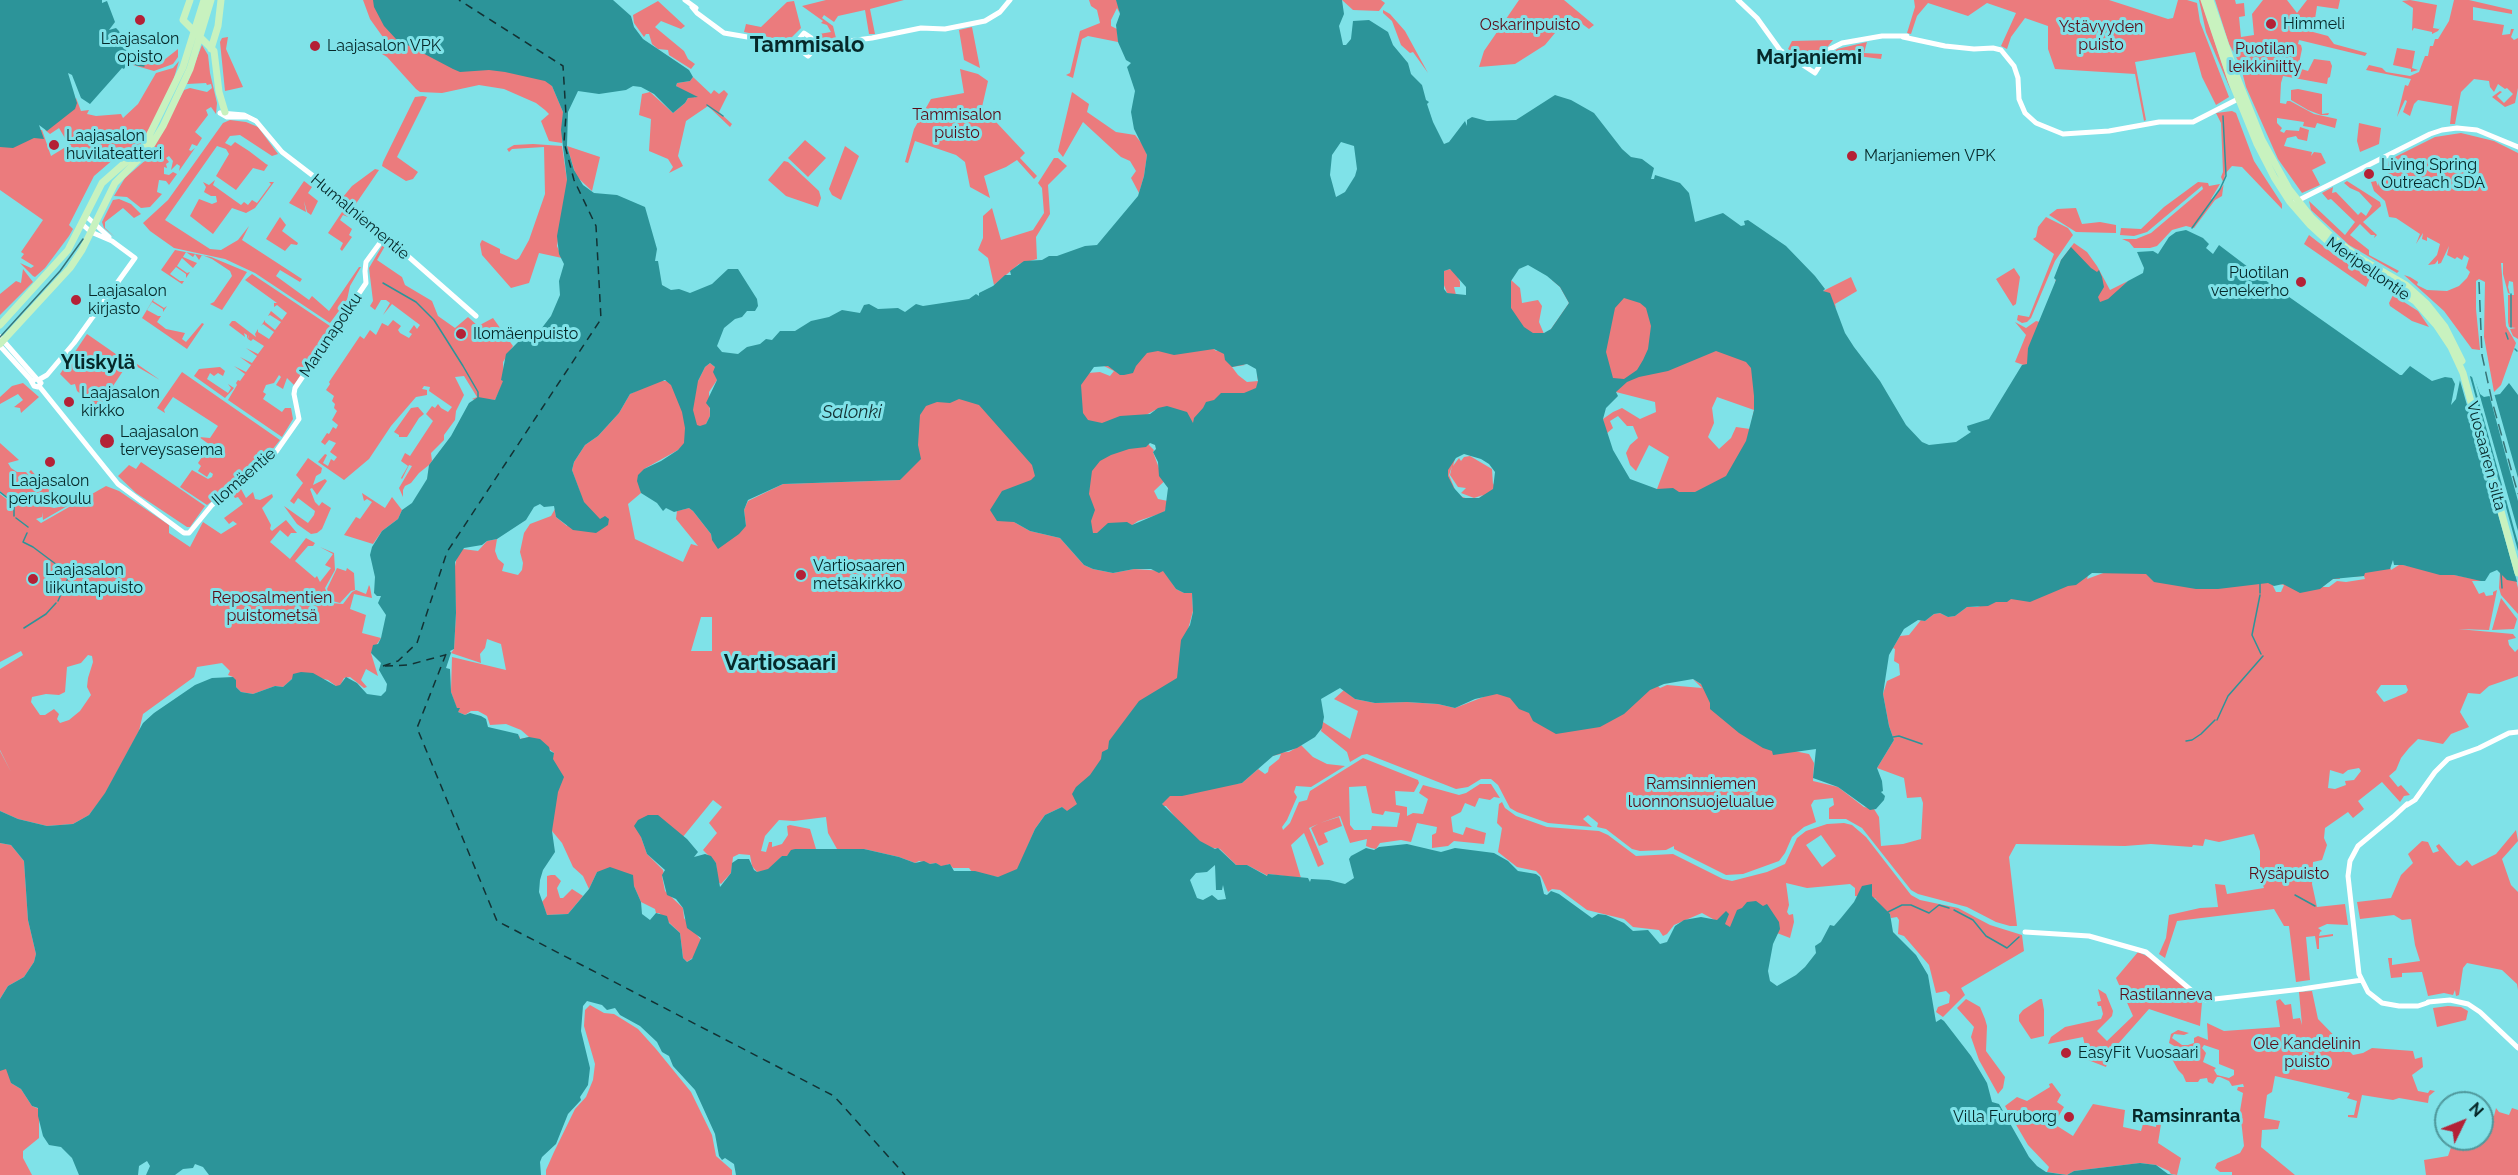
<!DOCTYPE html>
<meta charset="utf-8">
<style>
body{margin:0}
#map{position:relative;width:2518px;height:1175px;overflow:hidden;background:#7fe2e8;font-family:Raleway,sans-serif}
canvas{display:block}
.north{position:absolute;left:2434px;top:1091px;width:60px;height:60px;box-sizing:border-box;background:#7fe2e8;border:2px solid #4f989c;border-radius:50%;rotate:47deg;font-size:16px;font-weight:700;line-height:24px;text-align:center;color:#062829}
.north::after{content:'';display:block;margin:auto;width:21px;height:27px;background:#b42136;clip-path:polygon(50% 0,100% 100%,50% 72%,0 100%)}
</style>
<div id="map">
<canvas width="2518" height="1175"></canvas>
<div class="north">N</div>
</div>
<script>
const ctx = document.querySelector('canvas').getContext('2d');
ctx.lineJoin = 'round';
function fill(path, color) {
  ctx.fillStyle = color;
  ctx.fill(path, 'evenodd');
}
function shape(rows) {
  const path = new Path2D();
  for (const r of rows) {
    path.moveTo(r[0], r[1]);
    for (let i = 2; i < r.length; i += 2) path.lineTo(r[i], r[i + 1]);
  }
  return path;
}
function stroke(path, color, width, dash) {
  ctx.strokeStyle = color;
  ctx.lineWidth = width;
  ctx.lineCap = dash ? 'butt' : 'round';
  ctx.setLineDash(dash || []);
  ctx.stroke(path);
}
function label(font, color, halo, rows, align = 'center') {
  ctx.font = font + ' Raleway,sans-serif';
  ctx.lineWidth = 6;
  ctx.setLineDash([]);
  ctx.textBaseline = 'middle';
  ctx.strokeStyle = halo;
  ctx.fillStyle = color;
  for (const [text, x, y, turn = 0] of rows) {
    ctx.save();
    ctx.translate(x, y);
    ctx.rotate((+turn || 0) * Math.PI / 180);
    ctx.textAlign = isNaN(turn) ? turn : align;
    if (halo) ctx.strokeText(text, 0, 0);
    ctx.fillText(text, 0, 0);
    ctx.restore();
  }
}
fill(shape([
 [363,0,385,0,554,81,552,86,563,112,562,143,549,141,541,121,549,114,545,110,536,103,504,89,479,85,442,93,420,92,416,89,387,57,377,51,385,40,370,19],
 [826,0,904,0,870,9,875,34,869,34,865,10,838,16,834,22,824,15,822,18,833,26,836,38,823,40,819,34,831,32,827,25,821,23,823,21,802,6],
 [1089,0,1120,0,1119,12,1117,8,1111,20,1111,26,1117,29,1118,42,1088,36,1082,39,1073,78,1066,75,1070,73,1080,31,1100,23,1097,10,1091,6],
 [1342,0,1381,0,1385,3,1379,11,1353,10],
 [1519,0,1564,0,1594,25,1589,29,1570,15,1545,45,1515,64,1479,67,1484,51],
 [1914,0,2109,0,2168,19,2173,18,2178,0,2187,0,2197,3,2200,22,2229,97,2216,105,2202,77,2195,52,2135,62,2146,120,2144,121,2135,74,2055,69,2048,49,2048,26,2025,18,2011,37,2007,49,2001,46,2016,13,1987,3,1968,16,1928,3,1917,16,1911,34,1907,33,1915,7],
 [2199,0,2201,0,2231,91,2206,32],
 [2215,0,2235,0,2236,4,2244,3,2245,16,2239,17,2241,37,2254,35,2252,14,2263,0,2287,0,2297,13,2307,0,2343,0,2340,0,2338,9,2317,6,2313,32,2328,36,2334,44,2367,53,2365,56,2299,40,2298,44,2301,45,2302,49,2298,68,2308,71,2314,59,2330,61,2332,66,2330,77,2328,78,2327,84,2283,76,2281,83,2280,103,2286,104,2287,101,2290,101,2314,114,2337,119,2335,128,2317,123,2315,128,2303,126,2304,122,2277,118,2277,123,2282,128,2280,131,2284,133,2286,130,2299,131,2300,127,2309,130,2307,141,2298,139,2296,136,2287,138,2284,146,2312,152,2311,156,2314,152,2321,153,2326,163,2312,170,2320,185,2302,193,2278,159,2246,87,2240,64,2229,44],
 [2410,0,2437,5,2433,28,2439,29,2441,26,2438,31,2432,34,2432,32,2414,28,2412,31,2413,8,2402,1],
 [2454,0,2469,0,2512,10,2512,14,2473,7,2473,20,2504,25,2502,35,2510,34,2511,29,2514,29,2511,37,2514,40,2518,38,2518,88,2515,103,2505,107,2492,97,2500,91,2502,92,2497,96,2504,103,2513,94,2507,88,2505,89,2498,84,2494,92,2490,87,2489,81,2474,79,2461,92,2455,124,2450,124,2452,106,2418,100,2414,104,2410,116,2403,112,2407,101,2405,100,2397,117,2405,85,2408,86,2411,79,2366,70,2369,65,2382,68,2386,72,2410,76,2419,72,2425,56,2428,56,2430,46,2433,46,2435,39,2438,39,2449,21],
 [658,1,685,26,681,29,661,21,655,27,684,51,688,59,695,64,691,69,669,55,668,50,658,49,652,44,649,34,646,34,644,37,634,23,633,15],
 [794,1,801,28,788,41,744,32,746,24,761,27,787,2],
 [1383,10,1390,14,1405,31,1428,73,1413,52,1410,53,1401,45,1392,21,1383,13],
 [972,27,980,68,964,60,959,30],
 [228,37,226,49,243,87,225,91,220,42,222,38],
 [1833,40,1813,65,1788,49,1792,41],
 [1867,42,1864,53,1882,54,1881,59,1850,55,1829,58,1837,49],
 [202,45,208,55,210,73,217,103,216,114,211,107,206,110,208,115,195,132,202,138,197,146,192,144,189,150,191,151,195,148,179,171,180,166,177,164,171,170,173,161,169,156,166,158,169,162,166,164,167,168,164,167,164,174,169,175,173,172,177,174,169,185,166,181,159,180,157,192,162,194,150,207,141,208,127,197,114,196,125,178,148,158,184,90,190,88,207,92,212,88,211,84,207,85,206,83,187,84],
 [2397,48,2415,51,2412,68,2418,70,2411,72,2411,69,2393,65],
 [178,49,178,57,173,64,154,71,126,63,130,59,137,63,164,60],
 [179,61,171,88,141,144,129,156,122,152,94,176,69,225,73,229,69,236,45,268,35,277,33,276,20,263,31,268,34,266,21,258,24,254,21,252,43,220,0,190,0,132,42,130,51,156,69,145,59,128,50,134,45,130,76,98,81,111,89,110,87,114,96,116,121,114,123,118,138,104,156,73,173,68],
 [960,69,978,74,988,81,982,107,1025,153,1020,158,1037,176,1034,179,1017,160,1006,167,984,176,990,198,970,187,965,162,956,155,915,141,908,163,905,162,914,129,931,99,964,93],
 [693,77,711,94,714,90,719,94,724,90,728,94,719,112,732,124,730,127,708,106,686,121,678,156,683,166,669,173,673,167,668,159,649,151,651,119,639,115,642,94,650,92,673,113,685,103,688,98,691,96,696,98,676,86,677,83,690,81],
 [2298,89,2322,94,2322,114,2329,113,2328,115,2321,115,2308,110,2291,100,2291,90],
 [1072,92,1089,104,1087,112,1116,132,1135,135,1143,145,1147,155,1144,176,1139,193,1131,178,1136,171,1130,161,1121,157,1083,122,1063,157,1058,151],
 [423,96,427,97,397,157,418,172,413,179,406,181,382,166,383,162,415,97],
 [2232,111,2236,113,2254,161,2282,204,2282,209,2242,167,2232,166,2225,174,2222,196,2215,200,2194,228,2186,226,2172,230,2157,246,2150,248,2134,248,2129,242,2122,239,2136,239,2151,233,2203,189,2202,186,2147,232,2134,236,2120,235,2121,228,2141,229,2164,207,2198,182,2208,183,2209,186,2220,184,2211,199,2213,200,2224,184,2221,177,2223,172,2221,123,2216,113],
 [230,120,246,122,258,127,278,154,272,156,240,135,230,136,225,143,231,146,235,142,249,151,266,164,268,165,264,171,253,168,236,190,216,176,229,154,226,149,217,146,165,220,210,249,221,250,238,240,249,226,242,240,302,279,300,282,280,270,276,276,309,300,312,296,329,311,359,267,361,267,350,286,347,300,330,323,255,273,225,259,174,248,150,231,143,223,168,200,223,123],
 [2359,123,2381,128,2379,144,2360,152,2357,141],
 [2461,133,2494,141,2518,153,2518,339,2513,336,2510,329,2516,328,2509,327,2508,322,2508,295,2514,295,2513,282,2509,281,2508,287,2510,294,2508,293,2503,274,2503,263,2501,263,2506,326,2516,343,2501,385,2494,392,2484,337,2485,282,2479,279,2476,281,2476,309,2480,350,2472,349,2444,311,2404,275,2410,277,2418,282,2417,285,2427,290,2447,291,2459,286,2467,278,2470,272,2466,268,2469,258,2464,255,2462,260,2457,257,2455,259,2447,255,2449,246,2441,263,2438,264,2438,260,2435,264,2428,265,2437,255,2440,244,2427,237,2427,241,2422,239,2423,233,2416,244,2420,234,2396,218,2389,217,2385,201,2374,191,2371,182,2376,181,2378,186,2379,182,2382,187,2385,186,2389,160,2435,137],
 [805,140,826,158,808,177,788,158],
 [533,144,562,146,568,187,557,246,562,258,539,253,529,283,511,288,482,255,480,244,482,240,500,249,500,253,516,260,519,258,529,240,545,194,544,147,512,149,509,152,507,149,514,145],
 [567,146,600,157,592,191,576,176],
 [845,146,859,156,841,200,832,195,829,189],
 [1054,158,1058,158,1067,166,1048,185,1050,214,1036,237,1037,259,1019,264,994,285,988,258,978,250,983,238,983,216,992,208,1001,240,1033,230,1044,213,1042,188,1038,183],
 [784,161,788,162,819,191,821,198,818,207,786,196,768,180],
 [375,169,379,170,353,208,343,197,352,186],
 [215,180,213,185,241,205,244,202,248,205,252,200,257,203,271,184,269,182,274,182,255,208,246,213,232,208,213,234,190,216,199,199,212,204,217,202,216,196,211,196,204,192,206,187,203,182,209,185],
 [304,181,312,187,308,193,318,201,311,215,307,212,304,201,306,212,289,203],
 [2347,181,2380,202,2381,206,2363,222,2377,235,2374,238,2375,235,2371,235,2360,224,2350,235,2369,250,2369,255,2399,271,2397,273,2349,245,2311,210,2309,201,2345,235,2355,222,2331,199,2328,200,2322,193,2333,187,2332,193,2336,192,2358,215,2361,212,2366,216,2372,206,2359,192,2350,188,2344,183],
 [119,199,131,204,141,214,134,218,123,208,105,222,105,228,115,237,104,228,102,222,113,200],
 [2076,208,2082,224,2100,222,2116,225,2116,233,2076,232,2049,215,2057,209],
 [342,212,349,215,348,217,343,215,340,220,352,229,349,235,352,237,342,251,340,249,343,243,328,233],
 [280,217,286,225,282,231,298,243,297,245,291,244,285,251,266,239],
 [2046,217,2068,228,2073,235,2055,261,2031,318,2027,322,2022,323,2017,320,2018,315,2029,317,2054,254,2033,239,2036,237,2038,227],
 [2309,235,2336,256,2370,278,2366,287,2304,244],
 [2074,243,2087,252,2097,266,2110,290,2128,281,2124,285,2116,309,2055,283,2061,260],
 [382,246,385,246,377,260,402,277,405,285,432,301,438,316,455,328,468,317,478,326,493,318,513,346,503,362,504,381,495,400,484,399,482,402,472,399,477,397,464,376,455,377,464,395,456,411,455,420,444,435,444,440,431,453,432,461,429,465,419,473,411,483,405,486,403,490,403,497,399,488,412,466,409,465,402,479,401,478,408,466,401,461,405,453,410,456,433,421,426,414,432,406,435,408,438,404,441,408,448,412,452,407,429,391,430,387,424,386,422,389,427,390,427,395,416,397,391,426,369,459,344,480,318,462,325,454,327,455,323,463,328,466,331,459,334,461,337,457,330,452,336,443,329,440,325,445,321,442,327,433,329,434,333,427,336,429,338,425,332,420,337,411,334,408,335,404,332,401,334,396,326,390,330,384,329,382,360,336,364,339,370,330,376,335,382,323,388,326,393,320,401,326,398,330,400,333,409,338,412,334,409,332,414,325,417,329,420,325,392,304,383,315,390,303,386,300,381,300,375,310,370,306,373,301,369,268],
 [175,250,211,257,247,272,222,310,210,304,214,302,232,276,230,271,212,259,202,255,199,260,195,254,193,257,186,252,183,257,197,263,193,268,182,258,177,266,187,273,190,272,186,278,186,274,176,267,170,274,180,281,184,281,182,284,161,270],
 [1583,266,1715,337,1769,378,1732,481,1686,495,1658,492,1657,489,1669,457,1649,445,1636,471,1630,465,1626,453,1630,445,1638,438,1633,426,1627,426,1618,416,1610,421,1613,428,1606,434,1603,419,1613,412,1622,408,1640,419,1656,412,1655,402,1616,392,1551,329,1569,303,1560,287,1552,280],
 [1717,397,1754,410,1750,429,1736,427,1731,438,1719,449,1708,437,1714,423,1712,408],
 [2014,268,2020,277,2016,304,2013,306,1996,279],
 [23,269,33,282,0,315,0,294,16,281,21,283],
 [1450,269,1456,273,1460,282,1460,287,1454,287,1456,295,1466,295,1514,275,1511,280,1520,288,1522,303,1538,300,1542,306,1539,322,1547,341,1456,295,1447,293,1442,280,1444,271],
 [252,274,333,328,294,385,287,378,283,389,278,386,276,385,281,377,279,375,274,383,266,385,263,392,266,394,263,399,282,412,285,408,291,408,293,419,282,437,228,400,237,385,236,383,238,380,240,381,245,374,234,366,246,372,251,365,240,357,252,363,257,356,246,348,258,354,264,346,253,339,251,341,248,339,249,335,247,339,247,335,244,333,245,337,229,325,232,321,235,321,256,337,255,334,258,329,258,332,269,339,274,332,263,324,261,326,265,320,265,322,275,330,281,322,270,315,268,316,271,311,282,320,287,313,277,305,274,307,274,303,277,303,245,280],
 [1851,277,1857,291,1835,304,1836,308,1823,291],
 [157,293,153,301,164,308,167,306,163,312,163,309,152,302,147,310,158,316,161,316,157,322,166,329,185,333,182,339,186,342,202,323,204,324,187,349,142,318],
 [2393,295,2418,311,2429,327,2412,321,2390,306,2389,303],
 [2036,321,2044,323,2028,348,2032,368,2015,362,2026,335,2015,322,2026,328],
 [87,334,123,359,126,360,127,357,160,380,129,362,99,407,100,400,95,406,77,391,75,384,71,385,60,374],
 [1151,349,1214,349,1216,351,1220,349,1245,365,1232,367,1238,375,1247,382,1258,381,1257,373,1270,381,1154,491,1158,499,1168,501,1165,511,1162,513,1138,521,1121,533,1066,537,1014,522,1030,531,1060,538,1084,565,1093,569,1113,573,1134,569,1164,571,1176,589,1184,593,1192,593,1193,611,1179,663,1179,673,1182,677,1125,720,1094,804,1067,812,1062,807,1045,815,1035,829,1018,869,1006,876,998,877,972,872,969,868,953,868,949,864,941,867,936,863,930,864,919,861,915,863,899,857,864,849,837,849,828,833,826,817,794,821,779,820,765,836,761,851,766,852,769,842,772,842,772,847,782,844,788,835,787,826,790,825,810,829,816,849,795,849,787,856,782,856,768,870,757,872,752,866,750,855,739,854,733,857,731,873,721,884,718,882,716,863,703,850,717,833,709,823,722,807,713,800,682,838,666,822,641,837,647,854,663,870,664,874,662,876,665,891,683,908,684,918,701,940,694,957,687,962,683,958,680,933,659,913,656,913,655,909,641,902,634,886,597,872,589,889,583,876,573,867,562,843,552,831,548,776,554,753,549,749,517,755,519,735,520,739,529,737,521,730,506,724,490,725,487,716,478,711,471,711,465,715,458,712,451,692,452,657,506,670,501,644,487,639,485,648,480,654,481,663,451,653,454,649,456,613,454,571,457,556,463,549,478,551,487,541,497,539,495,551,498,559,504,564,502,571,518,575,522,570,523,563,520,552,524,533,530,524,551,516,555,509,556,517,567,526,580,492,572,470,574,462,585,445,598,436,619,413,630,394,657,381,698,381,705,367,710,363,715,367,717,380,709,392,710,416,706,424,678,450,644,469,640,486,641,493,628,504,635,539,683,562,691,544,698,546,676,519,677,511,689,508,693,511,711,534,712,540,746,526,744,510,748,501,783,484,900,480,924,400,1073,394,1088,373,1100,372,1110,376,1114,371,1104,366],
 [1155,410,1160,471,1153,452,1154,450,1149,445,1137,420],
 [701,617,712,617,712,651,691,651],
 [220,367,225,371,223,376,218,373,214,376,210,373,207,379,228,393,231,388,228,384,234,388,225,398,194,376,199,369],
 [182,372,280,440,264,460,207,505,180,487,192,470,208,479,212,477,213,474,210,472,207,477,198,471,201,466,198,463,210,445,199,437,210,438,218,426,173,397,164,410,165,413,157,408],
 [23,383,39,397,21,413,20,408,14,407,23,400,18,394,0,404,0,397,12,386],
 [418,407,424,414,419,418,407,437,399,437,399,435,394,432,411,408],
 [0,443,19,460,8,463,11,468,17,472,26,472,37,486,40,482,29,472,31,470,49,490,52,488,58,494,56,496,52,493,46,501,46,506,54,508,59,507,60,499,72,499,82,492,83,497,43,520,42,512,42,517,36,519,41,523,106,486,119,491,169,525,169,533,190,547,203,522,221,534,237,524,233,521,229,524,224,518,243,504,238,497,235,498,233,495,240,487,246,498,253,492,255,499,260,500,272,494,273,497,262,508,271,525,270,529,272,531,286,520,297,533,291,533,288,537,280,530,270,542,290,559,306,538,315,543,313,546,308,546,295,561,315,578,317,576,320,582,331,568,325,565,333,554,320,547,334,553,335,570,325,588,331,603,343,604,352,592,356,590,366,594,369,585,370,587,372,598,354,594,350,609,366,615,362,633,381,638,371,653,378,676,366,669,361,680,367,687,364,688,350,677,344,678,340,686,336,686,328,680,315,677,292,679,283,687,275,686,253,694,241,692,236,687,233,677,228,675,230,671,222,663,197,667,194,677,143,714,139,731,105,794,89,815,73,824,47,826,18,819,0,811,0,751,11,772,0,750,0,669,23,655,21,651,0,662,0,494,14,505,14,503,0,491],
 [88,655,92,656,93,662,88,678,87,687,91,695,80,711,69,720,60,723,57,719,59,714,54,709,45,715,40,715,31,702,32,697,46,694,59,695,65,692,67,667,81,663],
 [1456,455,1453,466,1459,458,1461,461,1464,457,1470,456,1492,469,1493,485,1497,477,1483,524,1460,496,1471,500,1479,498,1483,495,1474,498,1461,493,1466,488,1458,487,1450,475,1452,466,1449,475,1456,492,1417,466],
 [308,458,322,468,321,473,316,476,313,485,325,479,327,481,317,495,312,488,310,489,315,502,319,506,322,502,331,508,322,529,317,533,311,534,297,524,284,506,308,523,314,515,315,511,298,498,294,504,290,501,303,483,296,475],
 [141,462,205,506,190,527,187,527,136,493,118,476,129,465,136,469],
 [362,493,385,508,392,497,402,510,398,519,382,531,373,544,344,535,356,517,360,519,372,502,367,499,364,501],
 [2389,564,2391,570,2399,565,2403,565,2485,581,2472,581,2479,594,2484,592,2486,596,2493,595,2493,592,2497,590,2489,630,2458,629,2513,634,2516,638,2508,640,2509,645,2515,652,2518,649,2518,676,2489,686,2480,694,2468,693,2460,712,2469,727,2451,734,2443,744,2418,739,2409,748,2401,758,2396,770,2389,776,2398,787,2401,785,2410,795,2404,796,2400,802,2382,782,2358,801,2364,809,2353,818,2348,812,2325,828,2324,838,2327,845,2322,860,2313,862,2312,884,2317,907,2345,904,2348,925,2327,924,2318,928,2322,931,2320,932,2319,936,2333,934,2333,936,2319,938,2319,949,2317,949,2315,936,2306,937,2310,980,2296,982,2289,926,2284,926,2274,909,2177,921,2165,958,2159,954,2166,938,2169,915,2200,908,2218,907,2215,884,2225,885,2227,894,2264,888,2261,880,2263,878,2260,869,2260,851,2254,834,2219,842,2205,839,2203,846,2193,845,2192,847,2151,844,2125,846,2016,844,2009,857,2017,926,2010,926,1996,922,1967,907,1918,894,1911,890,1862,828,1846,819,1829,819,1829,808,1834,805,1833,798,1814,800,1811,805,1816,822,1804,827,1792,837,1785,853,1779,861,1743,874,1726,875,1674,849,1674,846,1666,850,1640,851,1632,849,1606,829,1597,827,1598,823,1588,815,1583,819,1592,827,1548,823,1517,812,1510,808,1498,785,1491,779,1481,779,1468,787,1456,789,1367,754,1362,755,1350,762,1347,752,1321,731,1323,722,1350,739,1358,711,1334,699,1344,690,1355,699,1375,703,1407,702,1438,704,1455,708,1491,694,1657,685,1660,688,1667,685,1702,688,1693,679,1801,750,1794,751,1809,754,1814,763,1813,781,1838,787,1864,807,1874,809,1879,817,1881,846,1903,844,1921,839,1923,803,1921,797,1907,798,1904,778,1877,768,1894,740,1889,726,1883,694,1887,681,1900,675,1899,664,1894,661,1895,649,1893,648,1900,636,1909,635,1921,620,1925,621,1934,614,1940,613,1948,617,1955,616,1967,607,1977,607,2089,572,2087,579,2106,572,2135,572,2275,582,2273,586,2276,592,2281,592,2284,585,2280,584,2338,573,2340,579,2333,579,2322,587,2329,587,2337,581,2346,582,2365,579,2364,576,2347,577],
 [2381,685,2406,685,2408,690,2406,693,2384,702,2376,692],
 [2359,768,2361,771,2354,780,2345,781,2346,785,2335,789,2328,788,2330,770,2343,774,2348,770],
 [337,568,346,571,347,568,354,573,355,590,351,591,340,603,332,601,327,589],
 [2513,568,2518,588,2518,614,2501,595,2499,588,2500,572],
 [2501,598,2517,619,2514,629,2492,630],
 [1301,745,1313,757,1327,764,1345,766,1311,787,1296,786,1294,792,1297,797,1287,820,1282,827,1283,830,1290,823,1299,802,1307,800,1310,791,1363,758,1418,780,1419,783,1414,792,1395,791,1396,805,1407,807,1407,816,1413,813,1423,814,1428,799,1419,793,1423,785,1459,795,1466,793,1480,784,1491,784,1500,798,1494,797,1490,800,1479,798,1475,807,1465,803,1461,812,1451,817,1453,832,1463,835,1466,827,1486,833,1484,844,1454,841,1448,846,1432,848,1432,835,1436,833,1437,827,1417,823,1411,842,1401,840,1380,843,1376,849,1371,848,1366,846,1367,839,1350,843,1340,816,1320,823,1339,817,1342,826,1324,833,1328,842,1319,846,1311,828,1318,824,1309,828,1324,864,1318,867,1304,833,1291,845,1301,878,1268,874,1268,876,1247,865,1236,865,1220,849,1199,846,1166,806,1162,806,1164,791,1189,794,1202,791,1199,789,1242,783,1258,769,1265,774,1268,772,1269,767,1279,759,1281,754,1272,756,1271,753,1289,752],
 [1366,786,1372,813,1383,815,1385,811,1400,813,1397,827,1372,826,1371,830,1354,830,1350,825,1349,787],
 [1502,802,1505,808,1516,816,1547,827,1599,831,1608,835,1636,856,1673,854,1723,879,1732,881,1767,872,1785,864,1797,838,1806,831,1827,824,1844,823,1852,825,1866,837,1911,895,1920,900,1958,908,1990,925,2022,935,2024,951,1961,988,1965,995,1943,1017,1936,1012,1938,1007,1949,1003,1950,995,1946,991,1936,993,1929,965,1904,936,1898,934,1899,920,1897,917,1891,918,1890,914,1884,910,1875,898,1855,896,1855,888,1850,884,1807,888,1786,883,1789,905,1787,912,1789,915,1793,914,1794,922,1790,938,1777,933,1731,929,1702,913,1674,925,1667,934,1663,936,1659,930,1633,927,1624,919,1587,910,1560,890,1552,889,1548,892,1541,876,1536,871,1517,867,1498,852,1502,828,1497,823,1499,804],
 [1821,835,1836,856,1822,867,1806,845],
 [2516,830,2518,841,2502,859,2511,885,2518,892,2518,990,2517,984,2502,970,2467,963,2463,968,2459,995,2456,996,2455,990,2453,995,2444,993,2428,996,2422,972,2402,973,2402,977,2391,978,2388,958,2392,958,2392,965,2420,961,2415,945,2411,919,2402,920,2394,915,2360,919,2357,902,2391,898,2401,875,2413,863,2408,854,2422,841,2428,842,2433,853,2439,851,2436,846,2439,844,2457,865,2460,866,2467,860,2472,866,2496,854],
 [0,843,11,845,24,861,28,920,36,954,34,962,24,977,8,986,0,999],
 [551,875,555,875,561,881,557,888,560,898,563,898,572,889,583,896,568,914,547,915,542,902,547,896,547,876],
 [2138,952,2153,959,2202,1002,2200,1026,2149,1009,2110,1053,2106,1067,2088,1060,2083,1037,2048,1044,2051,1037,2065,1027,2101,1019,2103,1014,2101,1006,2098,1006,2097,1002,2101,1001,2098,989,2106,994,2113,1011,2112,1016,2097,1031,2107,1041,2133,1016,2116,978],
 [2312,991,2318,1019,2353,1055,2363,1053,2372,1048,2413,1051,2415,1059,2422,1057,2423,1067,2412,1075,2418,1091,2428,1093,2430,1090,2435,1091,2429,1096,2428,1103,2399,1098,2393,1100,2362,1095,2357,1118,2348,1117,2348,1115,2354,1115,2357,1101,2347,1098,2350,1093,2275,1076,2272,1092,2267,1095,2264,1118,2280,1121,2278,1129,2262,1130,2261,1147,2295,1175,2232,1175,2232,1172,2220,1172,2215,1168,2217,1163,2240,1153,2244,1146,2240,1111,2243,1093,2237,1090,2238,1087,2244,1087,2243,1084,2232,1086,2229,1081,2220,1077,2217,1077,2213,1084,2208,1082,2207,1078,2200,1079,2198,1082,2186,1082,2183,1075,2178,1070,2172,1059,2176,1054,2176,1047,2169,1043,2171,1034,2178,1030,2189,1033,2184,1035,2174,1034,2172,1038,2182,1045,2188,1045,2194,1043,2194,1038,2198,1036,2208,1040,2207,1023,2224,1031,2280,1027,2276,1001,2280,999,2285,1005,2291,1004,2293,1019,2300,1018,2302,1025,2299,992],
 [2204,1045,2219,1050,2219,1064,2234,1070,2234,1075,2229,1078,2217,1075,2214,1070,2216,1068,2203,1062,2206,1053,2202,1048],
 [1966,999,1980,1007,1985,1019,1987,1026,1986,1051,2005,1077,2003,1088,1998,1094,1979,1060,1971,1037,1974,1027,1957,1008],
 [2040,999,2042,999,2044,1010,2044,1036,2031,1039,2019,1021,2019,1015,2023,1010],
 [590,1005,604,1013,614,1014,638,1029,656,1049,691,1092,712,1135,716,1156,732,1170,732,1175,546,1175,546,1170,554,1152,575,1109,586,1097,593,1080,595,1064,584,1026,585,1010],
 [2448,1006,2461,1007,2468,1011,2466,1020,2437,1027,2433,1008],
 [0,1065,4,1065,10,1074,11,1083,21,1089,32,1106,39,1109,39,1138,23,1151,23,1158,32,1175,0,1175],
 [2052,1083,2061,1095,2057,1102,2064,1107,2054,1124,2073,1136,2093,1104,2125,1110,2123,1127,2141,1131,2143,1124,2156,1127,2157,1117,2162,1118,2158,1143,2181,1158,2177,1175,2171,1174,2169,1171,2156,1165,2140,1163,2074,1171,2067,1175,2047,1172,2049,1167,2028,1145,2005,1106,2017,1097,2027,1101,2050,1087,2049,1084],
 [2496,1108,2499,1112,2509,1115,2512,1108,2518,1110,2518,1175,2426,1175,2424,1160,2448,1156,2454,1139,2482,1139,2482,1112,2494,1116]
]), '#eb7b7d');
fill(shape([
 [0,0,102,0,102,3,107,1,115,22,109,30,116,28,119,31,130,59,124,69,122,68,90,104,81,98,72,75,68,73,77,103,75,109,47,131,39,125,44,139,34,138,13,148,0,147],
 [373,0,613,0,631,16,634,27,643,39,689,70,693,77,690,81,677,83,676,86,698,97,688,98,685,103,673,113,654,94,641,87,633,86,626,90,599,94,578,91,568,112,567,146,574,170,583,185,594,193,617,195,645,207,657,249,655,261,658,261,662,285,671,290,679,289,690,293,712,284,728,269,738,269,757,299,758,306,755,311,747,311,742,317,735,319,724,328,717,346,722,352,738,354,747,347,760,344,766,339,772,340,780,331,795,331,811,321,829,317,842,310,860,313,864,305,869,304,878,309,898,308,905,312,916,304,923,306,969,299,976,294,979,296,979,293,993,286,1005,275,1011,275,1010,271,1024,261,1042,260,1049,256,1057,256,1085,246,1097,245,1138,196,1144,176,1147,155,1134,129,1131,112,1135,91,1127,67,1131,63,1126,60,1118,42,1116,25,1120,14,1116,0,1342,0,1344,14,1339,26,1343,45,1346,45,1351,39,1353,21,1369,20,1388,32,1393,45,1408,63,1411,74,1422,85,1426,100,1429,102,1427,104,1433,122,1444,144,1449,142,1465,121,1467,126,1467,120,1472,117,1487,121,1516,120,1555,95,1558,96,1571,100,1594,113,1622,149,1631,157,1642,159,1654,168,1651,179,1654,179,1655,175,1680,183,1689,193,1695,222,1723,213,1741,226,1745,225,1744,221,1748,220,1786,246,1815,276,1825,289,1823,291,1830,293,1845,333,1854,347,1880,381,1906,425,1922,442,1929,445,1956,442,1971,432,1968,430,1967,426,1989,419,2022,365,2027,364,2028,348,2056,280,2054,278,2061,260,2071,247,2091,268,2097,272,2099,270,2102,277,2104,287,2098,297,2100,302,2108,299,2128,281,2143,273,2144,268,2137,252,2153,251,2158,254,2169,237,2176,232,2186,230,2203,238,2209,244,2206,248,2213,254,2219,245,2265,280,2400,375,2402,375,2410,366,2432,381,2445,377,2452,378,2455,384,2451,405,2456,399,2460,380,2470,376,2474,378,2480,394,2484,397,2500,394,2509,383,2518,395,2518,582,2507,580,2497,570,2490,573,2485,581,2481,581,2454,575,2440,575,2403,565,2394,565,2393,560,2390,569,2365,573,2364,576,2333,579,2320,589,2300,593,2283,584,2274,586,2268,583,2218,589,2196,589,2154,582,2146,574,2092,573,2076,585,2068,586,2030,602,2011,599,2007,602,1996,602,1988,606,1967,607,1955,616,1948,617,1940,613,1934,614,1925,621,1918,620,1904,629,1889,655,1883,694,1889,726,1894,740,1877,768,1882,781,1883,791,1881,792,1885,796,1884,800,1876,809,1870,810,1838,787,1813,778,1816,749,1773,755,1772,751,1763,748,1739,733,1710,709,1710,703,1701,684,1693,679,1664,684,1650,690,1624,714,1600,727,1556,734,1533,721,1529,713,1519,709,1510,698,1497,694,1475,699,1455,708,1438,704,1407,702,1375,703,1355,699,1340,688,1321,699,1324,717,1322,728,1315,737,1297,748,1273,756,1242,783,1182,796,1170,796,1162,804,1200,841,1215,849,1218,848,1236,865,1247,865,1267,876,1268,874,1308,878,1310,882,1311,879,1329,880,1345,884,1354,878,1349,859,1351,856,1366,848,1374,850,1379,847,1407,844,1441,852,1455,848,1494,853,1508,861,1518,871,1536,874,1540,877,1544,894,1547,895,1551,891,1559,894,1592,918,1598,914,1606,915,1624,923,1633,931,1648,930,1660,944,1667,942,1675,926,1684,920,1701,917,1717,920,1726,911,1729,914,1725,924,1730,927,1737,910,1742,908,1747,902,1756,901,1763,906,1767,904,1779,922,1780,929,1773,944,1768,971,1770,981,1777,986,1796,975,1805,967,1816,953,1815,946,1821,942,1830,925,1834,926,1841,918,1854,902,1862,886,1872,884,1872,896,1890,914,1893,932,1916,955,1928,975,1936,1022,1941,1019,1944,1021,1971,1056,1987,1083,1992,1102,1999,1104,2029,1157,2037,1166,2046,1172,2067,1175,2074,1171,2140,1163,2156,1165,2168,1174,2174,1175,736,1175,734,1164,725,1158,722,1160,719,1156,715,1134,695,1090,673,1066,669,1056,662,1052,657,1042,640,1026,620,1015,615,1008,607,1010,602,1005,587,1001,583,1006,581,1031,590,1068,588,1085,580,1097,581,1100,568,1114,556,1144,542,1157,540,1162,541,1175,209,1175,203,1167,195,1164,193,1168,183,1169,175,1175,146,1175,150,1166,147,1161,139,1166,138,1175,79,1175,72,1158,61,1147,49,1145,43,1136,38,1116,38,1108,32,1106,21,1089,11,1083,6,1069,0,1071,0,999,8,986,24,977,34,962,36,954,28,920,24,861,11,845,0,843,0,811,18,819,47,826,73,824,89,815,105,793,143,723,154,713,195,685,212,678,233,677,236,680,236,687,241,692,253,694,275,686,283,687,292,679,293,674,301,672,313,673,336,686,340,685,346,677,357,683,367,694,381,696,386,691,387,684,379,670,381,663,371,653,373,645,378,644,381,638,386,615,378,603,381,596,377,596,374,593,375,577,370,555,372,547,382,531,398,519,402,510,412,503,427,479,429,465,451,436,469,403,478,397,495,400,503,381,501,380,506,354,519,341,538,333,551,316,560,295,559,281,564,264,559,254,557,236,567,180,561,130,563,112,552,86,545,81,505,72,489,70,460,72,453,69,396,39,384,26,374,7],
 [1341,142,1354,146,1357,169,1355,176,1345,192,1336,197,1330,175,1332,155],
 [1528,265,1547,276,1560,287,1569,303,1551,329,1544,333,1533,333,1524,327,1511,308,1511,281,1519,269],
 [1450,269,1466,287,1466,295,1447,293,1444,289,1444,271],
 [1624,298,1640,303,1646,308,1651,326,1648,349,1643,360,1637,370,1624,379,1613,378,1606,352,1615,308],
 [1214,349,1224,354,1225,360,1232,367,1247,364,1256,369,1258,381,1256,388,1244,393,1221,393,1214,400,1206,402,1203,408,1194,418,1193,423,1187,412,1167,406,1158,408,1150,414,1120,416,1102,423,1088,420,1083,413,1081,385,1094,367,1108,366,1120,375,1124,375,1133,373,1136,366,1147,353,1158,351,1174,355],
 [1716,351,1746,362,1751,368,1754,396,1754,410,1746,441,1726,476,1695,492,1679,492,1673,488,1657,489,1630,479,1613,450,1603,419,1606,408,1618,396,1616,392,1627,382,1639,377,1668,371],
 [710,363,715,367,713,372,717,380,706,403,710,408,710,416,706,424,700,426,697,425,693,410,698,381,705,367],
 [665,380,671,385,682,412,685,428,684,443,678,450,661,461,644,469,638,475,637,481,641,493,657,503,663,511,666,508,674,512,689,508,693,511,711,534,712,540,718,549,739,534,746,526,744,510,748,500,783,484,900,480,921,459,918,445,920,415,926,406,937,402,950,403,959,399,979,405,1032,465,1035,476,1031,480,1002,491,990,510,997,521,1014,522,1030,531,1060,538,1084,565,1093,569,1113,573,1134,569,1151,569,1159,573,1163,571,1176,589,1184,593,1192,593,1193,612,1190,625,1181,640,1177,678,1139,701,1109,741,1108,749,1102,752,1101,759,1090,775,1076,787,1072,794,1077,804,1067,811,1062,807,1045,815,1035,829,1017,869,998,877,975,871,954,871,950,864,941,866,936,863,930,864,924,861,915,863,899,857,864,849,795,849,791,850,787,856,782,856,768,869,757,872,754,870,749,859,738,859,732,863,731,873,720,887,716,863,711,856,705,854,694,857,698,852,687,839,658,815,648,815,638,820,634,826,641,837,647,854,665,870,662,875,667,895,676,899,683,908,687,928,701,938,692,959,687,962,683,958,680,933,669,923,667,916,656,913,650,920,642,914,641,902,634,886,633,875,610,867,597,872,589,889,568,914,547,915,539,892,540,880,543,870,555,852,552,831,558,792,564,777,553,759,554,753,550,751,549,747,540,739,529,737,520,739,518,734,488,727,486,719,481,716,470,713,465,715,458,712,460,708,457,708,451,692,450,669,446,668,451,653,450,651,454,649,456,613,455,562,464,548,482,545,487,541,497,539,526,520,534,507,540,504,544,507,554,506,556,517,573,530,596,533,608,525,609,519,605,516,600,519,584,502,572,470,574,462,585,445,598,436,619,413,630,394],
 [1150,443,1155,445,1156,449,1153,452,1158,462,1159,476,1168,488,1165,511,1132,525,1127,522,1108,523,1097,533,1093,533,1091,521,1095,510,1089,494,1092,471,1100,461,1111,455,1129,449,1146,447],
 [1464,454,1481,459,1489,464,1495,472,1493,489,1479,498,1463,498,1454,488,1448,476,1448,470,1456,458],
 [1215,865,1216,890,1222,890,1223,885,1226,899,1218,900,1212,895,1203,900,1197,898,1190,880,1196,873,1207,872]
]), '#2c9499');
fill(shape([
 [2469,373,2518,551,2518,585,2459,377],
 [2471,373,2474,375,2518,531,2518,543],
 [2494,393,2518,478,2518,501,2489,394]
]), '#7fe2e8');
stroke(shape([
 [129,60,137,65,144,66],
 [707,105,723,116],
 [2192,228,2220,189,2226,176,2223,116],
 [383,283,416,302,434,320,463,366,478,392,478,397],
 [2511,294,2511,327],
 [2506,333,2508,339],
 [2515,349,2517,351],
 [0,492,14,503,14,516],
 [16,518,28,527],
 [27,533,23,542,33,547,69,574],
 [2501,573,2502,588],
 [77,593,83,583],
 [2260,593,2260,583],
 [2260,595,2252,635,2261,654],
 [58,601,68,578],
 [24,628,46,614,56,603],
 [2217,720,2228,696,2263,656],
 [1893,737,1899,736,1922,744],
 [2186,741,2192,740,2201,734,2215,720],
 [2295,895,2315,906],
 [1954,910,1973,920,1986,936,2007,948,2019,937],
 [1888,912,1902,905,1911,905,1929,913,1939,905,1949,908]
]), '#2c9499', 1.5);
stroke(shape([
 [446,654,417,728,497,921,834,1096,905,1175],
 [383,666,398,661,417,643,447,552,601,319,596,226,574,180,564,142,566,115,563,66,459,0],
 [385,666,408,665,445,655]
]), '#133234', 1.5, [8, 6]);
stroke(shape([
 [685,0,696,8],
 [1738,0,1757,18,1780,50,1815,73,1830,49,1842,43,1882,36,1907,36],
 [692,7,697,13,724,33,794,45],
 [1903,37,1945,46,1974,49,1993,48,2001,50,2014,66,2018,78,2019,99,2025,113,2036,123,2063,134,2109,131,2159,122,2193,122,2240,98],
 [794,45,804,33,813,39,818,45],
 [794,45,808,56,818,45],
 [818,45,872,38,921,28,945,29,985,21,1000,12,1010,0],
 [220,113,244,115,256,121,282,152,312,175,348,209,385,236,476,316],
 [220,113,227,117,247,117],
 [2295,202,2430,134,2442,130,2457,128,2477,130,2518,147],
 [86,216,109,237],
 [0,337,36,378],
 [0,346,30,379,34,386,38,387,41,383,36,378,32,382],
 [40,379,47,375,74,343,135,258,112,241,91,232,82,224],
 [39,386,118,484,184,533,189,533,212,505,271,459,299,419,294,394,295,388,366,283,365,271,366,262,385,236],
 [2407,805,2415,800,2435,772,2448,759,2479,748,2509,733,2518,732],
 [2393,817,2358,846,2350,861,2348,876,2359,974,2368,992,2382,1003,2399,1006,2418,1006,2430,1002],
 [2392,818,2407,804],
 [2025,932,2089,936,2146,952,2198,996,2206,1000,2302,989,2362,980],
 [2428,1002,2450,1000,2468,1004,2480,1012,2518,1048]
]), '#fff', 5);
stroke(shape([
 [190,0,183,20,214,51,219,92,225,112],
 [2204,0,2231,80,2257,144,2274,177,2290,202,2310,225,2334,247,2415,301,2437,326,2451,347,2463,373,2518,573],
 [2210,0,2236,75,2262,140,2289,189,2311,217,2332,237,2361,259,2406,285,2426,303,2445,327,2462,361],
 [211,49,218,26,221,0],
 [0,325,68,250,102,183,144,146,183,67,204,0],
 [0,344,70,268,82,250,115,183,149,149,163,126,190,69,211,0]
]), '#c8f2bf', 7);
stroke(shape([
 [0,337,60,271,83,239]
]), '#377477', 1.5);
stroke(shape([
 [2479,282,2482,355,2492,401,2518,494]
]), '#377477', 1.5, [12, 6]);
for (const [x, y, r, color] of [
 [140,20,6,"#b42136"],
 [2271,24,6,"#b42136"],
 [315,46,6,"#b42136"],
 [54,145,6,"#b42136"],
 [1852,156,6,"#b42136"],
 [2369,174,6,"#b42136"],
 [2301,282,6,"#b42136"],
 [76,300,6,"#b42136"],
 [461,334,6,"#b42136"],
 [69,402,6,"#b42136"],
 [107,441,8,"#b42136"],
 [50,462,6,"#b42136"],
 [801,575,6,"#b42136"],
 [33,579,6,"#b42136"],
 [2066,1053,6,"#b42136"],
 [2069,1117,6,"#b42136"]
]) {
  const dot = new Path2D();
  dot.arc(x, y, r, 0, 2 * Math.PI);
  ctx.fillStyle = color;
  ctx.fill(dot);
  stroke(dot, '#7fe2e8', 2);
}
label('16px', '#062829', '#7fe2e8', [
 ["Himmeli",2283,24],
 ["Laajasalon",140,39,"center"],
 ["opisto",140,57,"center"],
 ["Laajasalon VPK",327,46],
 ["Laajasalon",66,136],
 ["huvilateatteri",66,154],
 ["Marjaniemen VPK",1864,156],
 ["Living Spring",2381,165],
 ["Outreach SDA",2381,183],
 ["Puotilan",2289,273,"right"],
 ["venekerho",2289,291,"right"],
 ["Laajasalon",88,291],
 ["kirjasto",88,309],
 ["Ilomäenpuisto",473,334],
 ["Laajasalon",81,393],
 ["kirkko",81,411],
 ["Laajasalon",120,432],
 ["terveysasema",120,450],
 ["Laajasalon",50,481,"center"],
 ["peruskoulu",50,499,"center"],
 ["Vartiosaaren",813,566],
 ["metsäkirkko",813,584],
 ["Laajasalon",45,570],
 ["liikuntapuisto",45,588],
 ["EasyFit Vuosaari",2078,1053],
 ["Villa Furuborg",2057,1117,"right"]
], 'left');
label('16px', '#5a0c17', '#7fe2e8', [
 ["Oskarinpuisto",1530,25],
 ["Ystävyyden",2101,27],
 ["puisto",2101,45],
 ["Puotilan",2265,49],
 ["leikkiniitty",2265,67],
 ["Tammisalon",957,115],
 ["puisto",957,133],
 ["Reposalmentien",272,598],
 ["puistometsä",272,616],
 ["Ramsinniemen",1701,784],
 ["luonnonsuojelualue",1701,802],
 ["Rysäpuisto",2289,874],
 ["Rastilanneva",2166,995],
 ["Ole Kandelinin",2307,1044],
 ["puisto",2307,1062]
]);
label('16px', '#062829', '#7fe2e8', [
 ["Humalniementie",360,217,40],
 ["Meripellontie",2368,269,35],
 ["Marunapolku",331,335,-56],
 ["Vuosaaren silta",2486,456,75],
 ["Ilomäentie",244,477,-41]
]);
label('italic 18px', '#133234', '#7fe2e8', [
 ["Salonki",852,413]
]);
label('bold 18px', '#062829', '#7fe2e8', [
 ["Ramsinranta",2186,1117]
]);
label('bold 20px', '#062829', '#7fe2e8', [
 ["Marjaniemi",1809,58],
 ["Yliskylä",98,363]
]);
label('bold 22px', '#062829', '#7fe2e8', [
 ["Tammisalo",807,45],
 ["Vartiosaari",780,663]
]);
</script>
